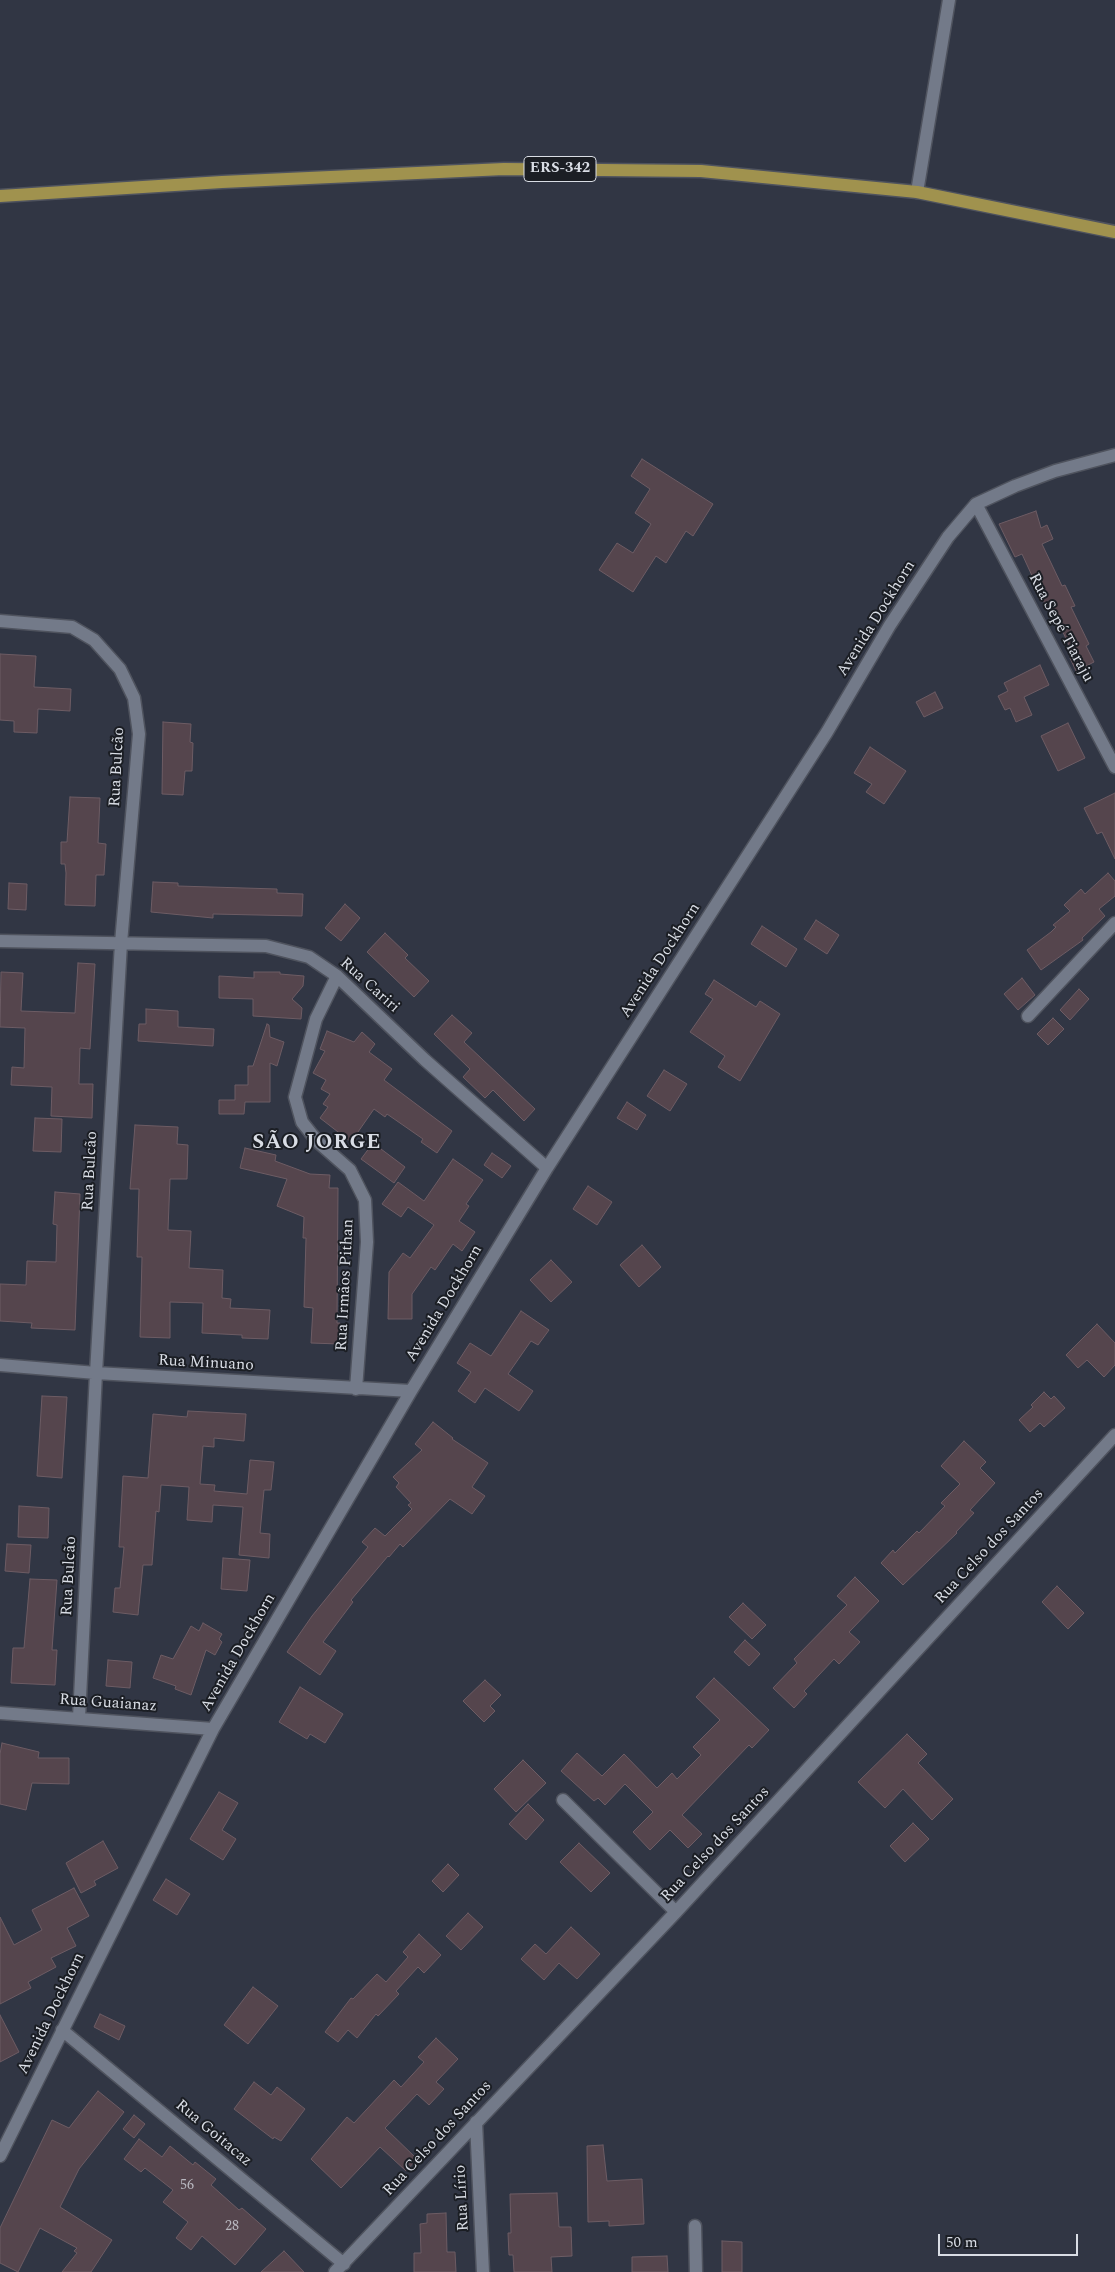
<!DOCTYPE html>
<meta charset="utf-8">
<style>
body{margin:0}
#map{position:relative;width:1115px;height:2272px;overflow:hidden;background:#313644;font-family:Spectral,serif}
canvas{display:block}
.scale{position:absolute;left:938px;top:2234px;width:140px;height:22px;box-sizing:border-box;border:2px solid #d9dde5;border-top:0;padding-left:6px;font-size:15px;line-height:18px;white-space:nowrap;color:#d9dde5;-webkit-text-stroke:4px #1b1e24;paint-order:stroke}
</style>
<div id="map">
<canvas width="1115" height="2272"></canvas>
<div class="scale">50 m</div>
</div>
<script>
const ctx = document.querySelector('canvas').getContext('2d');
ctx.lineJoin = 'round';
function fill(path, color) {
  ctx.fillStyle = color;
  ctx.fill(path, 'evenodd');
}
function shape(rows) {
  const path = new Path2D();
  for (const r of rows) {
    path.moveTo(r[0], r[1]);
    for (let i = 2; i < r.length; i += 2) path.lineTo(r[i], r[i + 1]);
  }
  return path;
}
function stroke(path, color, width, dash) {
  ctx.strokeStyle = color;
  ctx.lineWidth = width;
  ctx.lineCap = dash ? 'butt' : 'round';
  ctx.setLineDash(dash || []);
  ctx.stroke(path);
}
function label(font, color, halo, rows, align = 'center') {
  ctx.font = font + ' Spectral,serif';
  ctx.lineWidth = 4;
  ctx.setLineDash([]);
  ctx.textBaseline = 'middle';
  ctx.strokeStyle = halo;
  ctx.fillStyle = color;
  for (const [text, x, y, turn = 0] of rows) {
    ctx.save();
    ctx.translate(x, y);
    ctx.rotate((+turn || 0) * Math.PI / 180);
    ctx.textAlign = isNaN(turn) ? turn : align;
    if (halo) ctx.strokeText(text, 0, 0);
    ctx.fillText(text, 0, 0);
    ctx.restore();
  }
}
const building = shape([
 [642,459,713,504,693,536,686,531,666,563,656,556,633,592,599,570,617,543,633,553,651,524,635,513,650,489,631,476,642,459],
 [1036,511,1041,528,1047,525,1053,539,1042,544,1062,586,1065,585,1075,606,1071,607,1089,644,1086,646,1094,662,1076,671,1070,658,1074,656,1055,615,1051,617,1022,554,1015,557,999,524,1036,511],
 [0,654,36,656,34,687,71,689,70,711,38,709,37,733,14,732,14,721,0,720,0,654],
 [1040,665,1049,685,1024,697,1032,715,1016,722,1010,708,1005,710,998,696,1008,691,1004,683,1040,665],
 [935,692,943,708,924,717,916,702,935,692],
 [163,722,191,724,190,742,193,743,192,771,185,771,183,795,162,794,163,722],
 [1068,723,1085,758,1058,771,1041,736,1068,723],
 [870,747,906,771,884,804,866,792,872,784,854,773,870,747],
 [1115,793,1115,859,1102,832,1097,834,1084,808,1115,793],
 [70,797,100,798,98,843,106,844,104,875,96,875,95,906,65,905,66,873,65,864,61,864,61,842,67,842,70,797],
 [1108,873,1115,881,1115,896,1099,909,1105,916,1082,938,1083,940,1041,970,1027,950,1051,932,1056,927,1053,925,1070,911,1064,905,1081,889,1085,894,1108,873],
 [153,882,178,883,178,886,277,889,277,893,303,894,302,916,213,914,213,918,151,912,153,882],
 [9,883,27,884,26,910,8,909,9,883],
 [345,904,360,918,341,941,325,928,345,904],
 [816,920,839,935,827,954,804,939,816,920],
 [762,926,797,949,786,967,751,944,762,926],
 [385,933,408,955,405,958,429,981,414,997,367,952,385,933],
 [78,963,95,964,90,1049,80,1048,79,1084,93,1084,92,1118,51,1116,52,1087,11,1085,12,1067,24,1068,25,1028,0,1027,1,972,23,973,21,1011,75,1013,78,963],
 [254,972,280,972,280,974,304,976,303,986,292,999,302,1008,301,1019,253,1016,253,999,219,998,219,976,254,978,254,972],
 [1022,978,1035,995,1018,1010,1004,994,1022,978],
 [714,980,756,1007,760,1001,780,1014,740,1081,718,1067,725,1056,690,1032,713,999,705,994,714,980],
 [1079,989,1089,999,1070,1020,1060,1010,1079,989],
 [146,1009,178,1011,178,1027,214,1029,213,1046,138,1041,139,1024,146,1024,146,1009],
 [452,1015,472,1033,464,1042,535,1109,524,1121,493,1090,485,1098,463,1077,470,1069,434,1034,452,1015],
 [1053,1018,1064,1029,1048,1045,1037,1034,1053,1018],
 [267,1024,269,1025,270,1037,284,1042,277,1066,270,1063,270,1102,245,1102,244,1114,219,1114,219,1100,235,1100,235,1085,248,1085,248,1066,253,1066,267,1024],
 [327,1031,354,1042,362,1032,375,1044,369,1052,392,1069,384,1080,452,1131,437,1153,421,1142,423,1139,387,1114,385,1117,374,1109,351,1142,320,1118,328,1107,323,1104,330,1094,321,1089,326,1080,313,1073,325,1051,320,1049,327,1031],
 [664,1070,687,1084,670,1111,647,1096,664,1070],
 [627,1102,646,1115,637,1130,617,1118,627,1102],
 [35,1118,62,1119,61,1152,33,1151,35,1118],
 [135,1125,178,1127,177,1144,188,1145,187,1179,170,1179,168,1230,191,1231,189,1268,223,1270,222,1298,231,1299,230,1308,270,1310,268,1339,242,1338,242,1335,202,1333,203,1303,170,1302,170,1338,140,1337,142,1257,137,1257,139,1189,130,1189,135,1125],
 [373,1143,405,1167,394,1183,361,1159,373,1143],
 [245,1148,276,1155,275,1161,310,1174,330,1175,329,1188,338,1188,337,1323,340,1323,339,1344,311,1343,313,1308,304,1307,306,1238,303,1238,304,1217,277,1206,287,1179,240,1168,245,1148],
 [492,1153,511,1166,502,1178,484,1165,492,1153],
 [453,1159,483,1180,466,1204,469,1206,459,1221,475,1232,462,1251,453,1244,435,1270,431,1267,412,1294,412,1319,388,1319,389,1272,403,1253,410,1258,434,1225,408,1207,401,1217,382,1204,398,1182,424,1201,453,1159],
 [588,1186,612,1202,597,1225,573,1209,588,1186],
 [55,1192,80,1194,75,1330,31,1328,32,1323,0,1321,0,1284,26,1285,27,1261,56,1262,57,1225,53,1224,55,1192],
 [642,1245,661,1267,639,1287,620,1265,642,1245],
 [551,1260,572,1282,551,1302,530,1280,551,1260],
 [521,1311,549,1330,538,1345,531,1341,508,1374,533,1391,519,1411,485,1388,475,1403,458,1391,471,1372,457,1363,470,1343,491,1356,521,1311],
 [1097,1324,1115,1343,1115,1365,1104,1377,1087,1360,1078,1368,1066,1355,1097,1324],
 [1044,1392,1051,1399,1054,1396,1065,1408,1044,1427,1040,1423,1030,1432,1019,1420,1033,1407,1031,1405,1044,1392],
 [42,1396,67,1397,62,1478,37,1476,42,1396],
 [188,1411,246,1414,244,1441,214,1438,214,1447,203,1446,200,1484,215,1485,214,1491,247,1494,250,1460,274,1462,271,1490,264,1490,260,1533,270,1534,269,1558,239,1555,243,1507,213,1505,212,1522,187,1520,189,1487,161,1485,159,1512,156,1511,152,1565,143,1565,138,1615,113,1612,115,1588,120,1588,124,1547,119,1547,123,1476,148,1478,153,1414,187,1417,188,1411],
 [433,1422,453,1438,452,1439,488,1463,472,1487,485,1496,472,1514,450,1499,403,1547,400,1544,389,1557,388,1556,351,1600,353,1602,323,1642,336,1651,320,1675,287,1652,312,1616,368,1547,362,1542,375,1528,385,1536,412,1509,408,1505,411,1503,396,1487,399,1483,393,1477,422,1450,415,1444,433,1422],
 [964,1441,986,1462,980,1468,995,1483,970,1510,974,1513,956,1532,957,1533,903,1585,881,1563,893,1550,895,1553,917,1531,919,1533,945,1506,941,1503,960,1484,941,1466,964,1441],
 [19,1506,49,1508,48,1538,18,1537,19,1506],
 [7,1544,31,1545,29,1573,5,1571,7,1544],
 [223,1558,250,1560,247,1591,221,1589,223,1558],
 [855,1577,879,1601,849,1632,860,1642,839,1664,834,1659,804,1691,807,1694,794,1708,773,1688,797,1663,794,1659,847,1605,837,1596,855,1577],
 [30,1579,57,1580,52,1650,57,1650,55,1685,11,1683,13,1648,24,1648,30,1579],
 [1057,1586,1084,1613,1068,1629,1042,1602,1057,1586],
 [743,1603,766,1625,752,1639,729,1617,743,1603],
 [203,1623,222,1634,219,1639,222,1642,215,1655,206,1650,191,1695,175,1689,176,1686,153,1678,161,1655,173,1659,191,1626,199,1631,203,1623],
 [745,1640,760,1654,749,1666,734,1652,745,1640],
 [108,1660,132,1662,130,1688,106,1686,108,1660],
 [714,1678,769,1730,752,1748,749,1745,682,1815,702,1834,688,1848,670,1830,650,1850,633,1832,653,1812,625,1784,605,1805,598,1798,594,1801,561,1771,577,1753,602,1776,624,1754,657,1788,672,1773,677,1779,701,1755,693,1747,720,1720,696,1697,714,1678],
 [485,1680,501,1695,490,1706,495,1711,484,1722,463,1701,485,1680],
 [300,1687,343,1714,325,1743,310,1734,307,1739,279,1722,300,1687],
 [907,1734,927,1754,918,1763,953,1799,932,1820,903,1789,885,1808,858,1782,907,1734],
 [2,1743,39,1752,38,1758,69,1758,69,1784,32,1783,26,1810,0,1804,0,1754,2,1743],
 [523,1760,546,1783,516,1812,494,1789,523,1760],
 [219,1792,238,1803,222,1830,236,1839,223,1860,190,1839,219,1792],
 [528,1804,544,1820,526,1840,509,1824,528,1804],
 [913,1823,929,1839,905,1862,890,1846,913,1823],
 [103,1841,118,1868,94,1881,96,1885,81,1893,66,1863,103,1841],
 [579,1843,610,1873,591,1892,560,1862,579,1843],
 [448,1864,459,1875,443,1892,432,1881,448,1864],
 [166,1879,190,1894,177,1915,153,1900,166,1879],
 [74,1888,89,1916,67,1928,76,1946,51,1958,56,1967,28,1982,31,1988,0,2004,0,1917,14,1945,42,1930,32,1910,74,1888],
 [468,1913,483,1927,461,1950,446,1936,468,1913],
 [571,1927,600,1954,577,1979,559,1963,544,1980,521,1959,535,1944,546,1954,571,1927],
 [419,1934,441,1955,424,1973,418,1967,396,1991,399,1994,378,2016,376,2014,357,2038,348,2030,338,2042,325,2032,351,1998,353,1999,377,1974,386,1982,408,1957,403,1952,419,1934],
 [253,1987,278,2006,248,2044,224,2025,253,1987],
 [100,2014,125,2026,119,2040,94,2027,100,2014],
 [0,2015,19,2052,0,2062,0,2015],
 [436,2038,458,2059,436,2082,444,2089,429,2105,417,2094,385,2128,417,2159,406,2171,380,2147,341,2188,311,2159,347,2117,354,2123,394,2080,401,2087,424,2062,418,2057,436,2038],
 [254,2082,271,2095,277,2087,305,2109,281,2141,274,2137,273,2139,234,2109,254,2082],
 [98,2091,124,2112,79,2169,60,2207,112,2240,91,2272,62,2272,77,2253,74,2251,77,2248,40,2228,18,2272,0,2263,0,2228,52,2120,69,2128,98,2091],
 [134,2115,145,2124,134,2138,123,2129,134,2115],
 [139,2139,162,2157,170,2146,193,2165,195,2162,216,2179,211,2185,239,2210,242,2208,266,2229,235,2265,202,2236,191,2250,176,2238,188,2222,163,2202,173,2190,145,2168,141,2172,124,2159,139,2139],
 [603,2145,607,2181,642,2179,644,2224,609,2226,609,2221,588,2222,587,2146,603,2145],
 [557,2193,559,2227,571,2227,572,2256,551,2257,552,2272,514,2272,513,2255,509,2255,508,2233,511,2233,510,2194,557,2193],
 [446,2213,447,2252,455,2252,456,2272,414,2272,414,2253,421,2253,420,2224,427,2223,427,2214,446,2213],
 [722,2241,742,2242,742,2272,722,2272,722,2241],
 [284,2251,304,2272,261,2272,284,2251],
 [667,2256,668,2272,632,2272,632,2257,667,2256]
]);
fill(building, '#55454d');
stroke(building, '#6d5c64', 1);
const minor = shape([
 [917,192,949,0],
 [976,504,1115,767],
 [0,621,72,627,94,640,120,669,134,698,139,734,121,943,96,1373,79,1718],
 [0,941,266,946,309,957,337,976,425,1060,547,1168],
 [337,976,316,1019,295,1097,302,1122,317,1141,350,1170,365,1200,367,1242,356,1389],
 [1028,1016,1115,923],
 [0,1365,96,1373,411,1391],
 [0,1713,213,1729],
 [563,1800,676,1912],
 [62,2030,344,2264],
 [476,2122,483,2272],
 [0,2156,213,1729,411,1391,547,1168,827,732,890,625,948,537,976,504,1015,486,1055,471,1115,455],
 [695,2226,696,2272],
 [335,2272,676,1912,1115,1435]
]);
const major = shape([
 [0,196,222,182,504,169,701,171,917,192,1115,232]
]);
stroke(minor, '#4f535e', 15);
stroke(major, '#4f535e', 15);
stroke(minor, '#737a89', 12);
stroke(major, '#a0924e', 12);
label('14px', '#b8b7bf', null, [
 ["56",187,2186],
 ["28",232,2227]
]);
for (const [x, y, w] of [
 [560,169,72]
]) {
  const box = new Path2D();
  box.roundRect(x - w / 2, y - 12.5, w, 25, 4);
  ctx.fillStyle = '#1b1e24';
  ctx.fill(box);
  stroke(box, '#d9dde5', 1);
}
label('bold 15px', '#d9dde5', null, [
 ["ERS-342",560,169]
]);
label('16px', '#d9dde5', '#1b1e24', [
 ["Avenida Dockhorn",877,619,-58],
 ["Rua Sepé Tiaraju",1060,628,62],
 ["Rua Bulcão",118,767,-87],
 ["Avenida Dockhorn",661,961,-57],
 ["Rua Cariri",369,986,42],
 ["Rua Bulcão",91,1171,-87],
 ["Rua Irmãos Pithan",346,1285,-87],
 ["Avenida Dockhorn",445,1304,-59],
 ["Rua Minuano",206,1364,3],
 ["Rua Celso dos Santos",990,1547,-47],
 ["Rua Bulcão",70,1576,-87],
 ["Avenida Dockhorn",239,1653,-60],
 ["Rua Guaianaz",108,1704,4],
 ["Rua Celso dos Santos",716,1845,-47],
 ["Avenida Dockhorn",52,2014,-64],
 ["Rua Goitacaz",213,2134,40],
 ["Rua Celso dos Santos",438,2139,-47],
 ["Rua Lírio",463,2198,-93]
]);
ctx.letterSpacing = '1px';
label('bold 21px', '#d9dde5', '#1b1e24', [
 ["SÃO JORGE",317,1144]
]);
ctx.letterSpacing = '0px';
</script>
